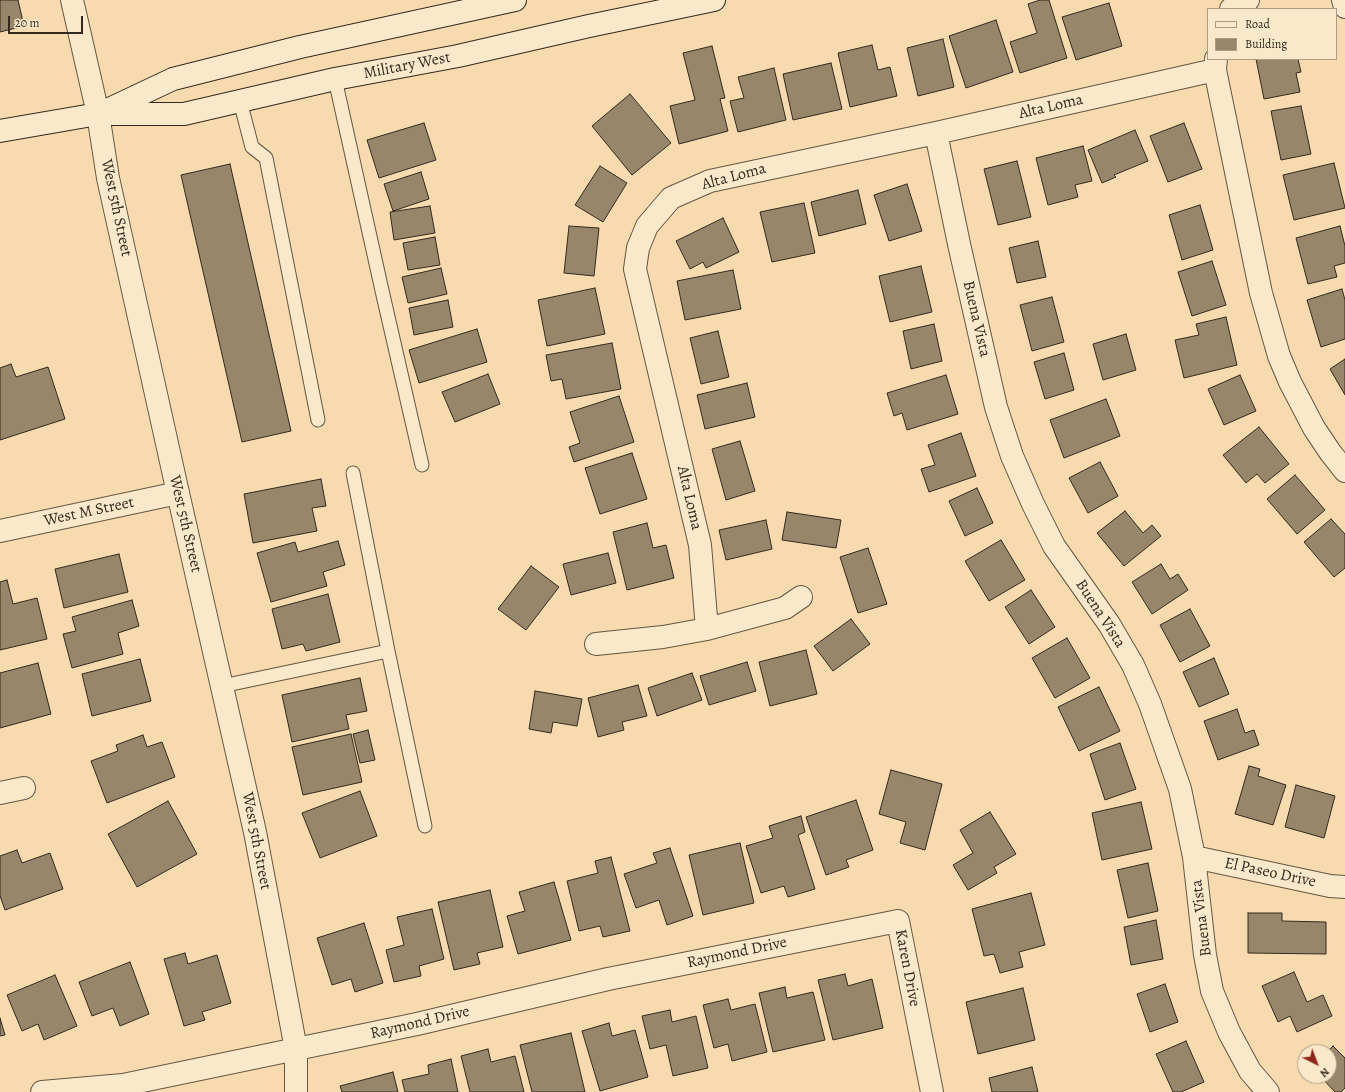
<!DOCTYPE html>
<style>
body{margin:0}
#map{position:relative;width:1345px;height:1092px;overflow:hidden;background:#f7dbaf;font-family:Alegreya,serif}
canvas{display:block}
.legend{position:absolute;left:1207px;top:8px;width:130px;height:52px;box-sizing:border-box;background:#fae8cb;border:1px solid #aa9c86;margin:0;padding:5px 7px;list-style:none;font-size:12px;color:#32291f}
.legend li{display:flex;align-items:center;gap:8px;height:20px}
.legend b{width:20px;border:1px solid #aa9c86}
.north{position:absolute;left:1297px;top:1044px;width:40px;height:40px;box-sizing:border-box;background:#fae8cb;border:1px solid #aa9c86;border-radius:50%;rotate:138deg;font-size:11px;font-weight:700;line-height:16px;text-align:center;color:#32291f}
.north::after{content:'';display:block;margin:auto;width:14px;height:18px;background:#8f2418;clip-path:polygon(50% 0,100% 100%,50% 72%,0 100%)}
.scale{position:absolute;left:8px;top:16px;width:75px;height:18px;box-sizing:border-box;border:2px solid #32291f;border-top:0;padding-left:5px;font-size:12px;line-height:14px;white-space:nowrap;color:#32291f;-webkit-text-stroke:3px #fae8cb;paint-order:stroke}
</style>
<div id="map">
<canvas width="1345" height="1092"></canvas>
<ul class="legend">
<li><b style="height:5px;background:#fae8cb"></b>Road</li>
<li><b style="height:11px;background:#98866a"></b>Building</li>
</ul>
<div class="north">N</div>
<div class="scale">20 m</div>
</div>
<script>
const ctx = document.querySelector('canvas').getContext('2d');
ctx.lineJoin = 'round';
function fill(path, color) {
  ctx.fillStyle = color;
  ctx.fill(path, 'evenodd');
}
function shape(rows) {
  const path = new Path2D();
  for (const r of rows) {
    path.moveTo(r[0], r[1]);
    for (let i = 2; i < r.length; i += 2) path.lineTo(r[i], r[i + 1]);
  }
  return path;
}
function stroke(path, color, width, dash) {
  ctx.strokeStyle = color;
  ctx.lineWidth = width;
  ctx.lineCap = dash ? 'butt' : 'round';
  ctx.setLineDash(dash || []);
  ctx.stroke(path);
}
function label(font, color, halo, rows, align = 'center') {
  ctx.font = font + ' Alegreya,serif';
  ctx.lineWidth = 3;
  ctx.setLineDash([]);
  ctx.textBaseline = 'middle';
  ctx.strokeStyle = halo;
  ctx.fillStyle = color;
  for (const [text, x, y, turn = 0] of rows) {
    ctx.save();
    ctx.translate(x, y);
    ctx.rotate((+turn || 0) * Math.PI / 180);
    ctx.textAlign = isNaN(turn) ? turn : align;
    if (halo) ctx.strokeText(text, 0, 0);
    ctx.fillText(text, 0, 0);
    ctx.restore();
  }
}
const building = shape([
 [0,0,18,0,24,26,0,32,0,0],
 [1040,0,1049,0,1067,58,1020,73,1010,42,1037,33,1028,4,1040,0],
 [1109,3,1122,46,1076,60,1062,17,1109,3],
 [996,20,1013,72,966,88,949,36,996,20],
 [943,39,954,87,918,96,907,48,943,39],
 [872,45,878,70,890,67,897,96,850,107,838,53,872,45],
 [712,46,725,98,720,99,728,131,679,144,670,106,695,100,683,53,712,46],
 [1256,59,1298,59,1301,72,1296,73,1300,92,1264,99,1256,59],
 [831,63,842,109,793,120,783,74,831,63],
 [774,68,786,120,738,132,730,101,744,98,738,77,774,68],
 [630,94,671,143,632,175,592,126,630,94],
 [1301,106,1311,154,1281,160,1271,111,1301,106],
 [424,123,436,160,379,178,367,140,424,123],
 [1184,123,1202,169,1168,182,1150,136,1184,123],
 [1135,130,1148,161,1114,175,1116,177,1102,183,1088,150,1135,130],
 [1083,146,1092,181,1075,185,1078,197,1048,205,1036,158,1083,146],
 [1017,161,1031,217,998,225,984,169,1017,161],
 [1334,163,1345,208,1294,220,1283,175,1334,163],
 [230,164,291,431,242,442,181,175,230,164],
 [600,166,627,183,603,222,575,205,600,166],
 [421,172,429,199,393,211,384,184,421,172],
 [907,184,922,231,889,241,874,195,907,184],
 [858,190,866,224,819,236,811,202,858,190],
 [804,203,815,253,772,262,760,212,804,203],
 [1200,205,1213,250,1182,260,1169,215,1200,205],
 [430,206,435,233,394,240,390,212,430,206],
 [723,218,739,252,706,268,703,262,690,269,676,241,723,218],
 [569,226,599,228,594,276,564,273,569,226],
 [1340,226,1345,246,1345,263,1334,266,1337,277,1308,284,1296,238,1340,226],
 [435,237,440,265,408,270,403,243,435,237],
 [1038,241,1046,277,1017,283,1009,248,1038,241],
 [1212,261,1226,305,1192,316,1178,272,1212,261],
 [921,266,932,312,890,322,879,276,921,266],
 [441,268,447,294,408,303,402,277,441,268],
 [733,270,741,309,685,320,677,281,733,270],
 [595,288,605,334,547,346,538,300,595,288],
 [1342,289,1345,300,1345,339,1321,347,1307,300,1342,289],
 [1052,297,1064,342,1032,351,1020,305,1052,297],
 [448,300,453,327,414,335,409,308,448,300],
 [1226,317,1237,365,1184,378,1175,340,1199,335,1196,324,1226,317],
 [934,324,942,361,911,369,903,331,934,324],
 [477,329,487,362,419,383,409,350,477,329],
 [718,331,729,377,701,384,690,338,718,331],
 [1126,334,1136,370,1103,380,1093,344,1126,334],
 [612,343,621,389,566,399,562,379,551,381,546,355,612,343],
 [1064,353,1074,390,1045,399,1034,362,1064,353],
 [1345,359,1345,395,1330,369,1345,359],
 [11,364,16,377,48,367,65,419,0,440,0,368,11,364],
 [488,374,500,404,455,422,442,392,488,374],
 [946,375,958,414,907,430,902,413,894,416,887,393,946,375],
 [1240,375,1256,411,1224,425,1208,389,1240,375],
 [747,383,755,417,705,429,697,395,747,383],
 [619,396,634,442,574,462,569,447,580,443,570,412,619,396],
 [1106,399,1120,436,1064,458,1050,420,1106,399],
 [1259,427,1289,464,1265,483,1257,474,1246,483,1223,455,1259,427],
 [961,433,976,476,929,492,921,469,935,465,928,445,961,433],
 [740,441,755,491,726,500,712,449,740,441],
 [632,453,647,499,600,514,585,468,632,453],
 [1100,462,1118,496,1088,513,1069,478,1100,462],
 [1295,475,1325,510,1297,534,1267,499,1295,475],
 [321,479,326,506,312,508,317,531,253,543,244,494,321,479],
 [977,488,993,523,965,536,949,501,977,488],
 [1125,511,1143,533,1152,525,1161,536,1124,566,1097,533,1125,511],
 [787,512,841,520,836,548,782,540,787,512],
 [1331,519,1345,534,1345,568,1334,577,1304,542,1331,519],
 [766,520,772,549,726,560,719,530,766,520],
 [647,523,653,548,666,545,674,578,627,590,613,532,647,523],
 [1001,540,1025,580,989,601,965,561,1001,540],
 [338,541,345,565,323,572,327,586,271,602,257,553,295,542,298,552,338,541],
 [868,548,887,604,858,613,840,557,868,548],
 [608,553,616,583,571,595,563,564,608,553],
 [119,554,128,592,64,608,55,569,119,554],
 [1161,564,1170,579,1178,574,1188,590,1152,614,1132,582,1161,564],
 [531,566,559,587,526,630,498,609,531,566],
 [7,580,13,604,37,598,47,639,0,650,0,582,7,580],
 [1031,590,1055,627,1029,644,1005,607,1031,590],
 [328,594,340,642,306,651,303,644,282,649,272,609,328,594],
 [132,600,139,626,118,633,123,654,72,668,63,634,76,631,72,617,132,600],
 [1190,609,1210,646,1180,662,1160,625,1190,609],
 [851,619,870,644,833,671,814,646,851,619],
 [1067,638,1090,678,1055,698,1032,658,1067,638],
 [806,650,817,694,770,706,759,662,806,650],
 [1214,658,1229,694,1199,707,1183,672,1214,658],
 [140,659,151,701,92,716,82,674,140,659],
 [747,662,756,691,709,705,700,676,747,662],
 [38,663,51,714,0,728,0,673,38,663],
 [692,673,702,700,657,716,648,688,692,673],
 [360,678,367,711,346,715,349,729,292,742,282,695,360,678],
 [638,685,647,716,622,722,624,730,598,737,588,698,638,685],
 [1099,687,1120,731,1079,751,1058,707,1099,687],
 [535,691,582,699,577,726,553,722,551,733,529,729,535,691],
 [1237,709,1245,733,1254,730,1259,745,1218,760,1204,721,1237,709],
 [368,730,375,760,360,763,353,734,368,730],
 [351,734,362,782,303,795,292,747,351,734],
 [143,735,147,747,162,742,175,777,107,803,91,761,118,751,116,745,143,735],
 [1120,743,1136,789,1105,800,1090,754,1120,743],
 [1249,766,1260,769,1258,776,1286,785,1273,825,1235,814,1249,766],
 [891,770,942,784,925,850,900,843,906,822,879,814,891,770],
 [1296,785,1335,796,1324,838,1285,827,1296,785],
 [360,791,377,836,320,858,302,813,360,791],
 [856,800,873,850,846,860,849,867,826,875,806,817,856,800],
 [168,801,197,854,137,887,108,834,168,801],
 [1141,802,1152,849,1102,860,1092,813,1141,802],
 [990,812,1016,854,994,867,997,873,968,890,953,865,973,853,960,830,990,812],
 [801,816,805,832,798,835,815,889,788,897,784,886,761,893,746,846,773,838,769,826,801,816],
 [740,843,754,903,703,915,689,855,740,843],
 [670,848,693,916,667,925,659,900,636,908,624,874,657,863,653,853,670,848],
 [17,850,22,863,50,853,63,889,5,910,0,896,0,856,17,850],
 [611,857,630,931,603,937,600,926,579,931,567,881,598,873,595,861,611,857],
 [1148,863,1158,911,1128,918,1117,870,1148,863],
 [554,882,571,940,518,954,507,916,525,911,519,892,554,882],
 [490,890,503,947,477,953,480,964,454,970,438,902,490,890],
 [1031,893,1045,945,1019,952,1023,967,1000,973,994,954,984,956,972,909,1031,893],
 [432,909,444,959,419,966,421,976,394,982,386,950,404,945,397,917,432,909],
 [1248,913,1282,913,1282,921,1326,922,1326,954,1248,953,1248,913],
 [1156,920,1163,959,1131,965,1124,927,1156,920],
 [364,923,383,983,355,992,351,979,332,985,317,938,364,923],
 [185,953,188,964,217,955,231,1003,202,1012,205,1020,184,1026,164,959,185,953],
 [130,962,149,1014,120,1026,113,1008,92,1016,79,982,130,962],
 [1294,972,1307,1002,1323,995,1332,1016,1297,1032,1290,1016,1278,1022,1262,986,1294,972],
 [845,974,848,986,872,979,883,1028,833,1040,818,980,845,974],
 [55,975,77,1026,44,1040,38,1024,22,1031,7,995,55,975],
 [1165,984,1178,1022,1150,1032,1137,994,1165,984],
 [785,987,787,998,813,992,825,1040,773,1052,759,993,785,987],
 [1023,988,1035,1040,978,1054,966,1002,1023,988],
 [728,999,731,1010,755,1004,767,1052,732,1061,728,1044,714,1048,703,1005,728,999],
 [670,1010,672,1022,696,1016,708,1068,673,1076,666,1045,650,1049,642,1016,670,1010],
 [0,1018,5,1035,0,1036,0,1018],
 [609,1023,612,1036,635,1030,648,1077,600,1091,582,1031,609,1023],
 [571,1033,585,1092,532,1092,520,1045,571,1033],
 [1186,1041,1204,1082,1181,1092,1173,1092,1156,1054,1186,1041],
 [1333,1046,1345,1058,1345,1088,1341,1092,1335,1092,1320,1076,1329,1076,1329,1052,1327,1052,1333,1046],
 [488,1049,491,1062,515,1056,524,1092,470,1092,461,1056,488,1049],
 [451,1059,458,1092,405,1092,402,1080,429,1074,428,1065,451,1059],
 [1032,1067,1038,1092,992,1092,989,1078,1032,1067],
 [393,1072,398,1092,342,1092,340,1086,393,1072]
]);
fill(building, '#98866a');
stroke(building, '#32291f', 1);
const service = shape([
 [335,79,383,295,422,465],
 [240,101,252,147,266,158,318,420],
 [353,473,388,651],
 [222,686,388,651,425,826]
]);
const minor = shape([
 [1231,9,1236,5,1248,0],
 [1216,59,1215,70,1261,293,1279,356,1290,382,1314,428,1330,452,1345,471],
 [936,133,959,244,996,407,1012,456,1033,504,1054,546,1109,624,1133,665,1150,704,1180,789,1194,857,1205,955,1212,991,1229,1032,1250,1071,1268,1092],
 [0,531,178,493],
 [707,629,700,545,635,269,638,248,647,226,671,198,710,181,936,133,1215,70],
 [596,644,663,637,707,629,785,608,801,597],
 [0,793,24,788],
 [1194,857,1330,886,1345,887],
 [42,1092,123,1085,417,1024,608,979,898,921,932,1092]
]);
const tertiary = shape([
 [72,0,98,114,108,178,178,493,255,832,296,1049,296,1092],
 [1343,0,1345,7]
]);
const secondary = shape([
 [103,112,173,79,300,47,515,0],
 [0,131,98,114,184,114,335,79,458,56,589,26,714,0]
]);
stroke(service, '#635643', 15);
stroke(minor, '#635643', 24);
stroke(tertiary, '#635643', 24);
stroke(secondary, '#32291f', 24);
stroke(service, '#fae8cb', 13);
stroke(minor, '#fae8cb', 22);
stroke(tertiary, '#fae8cb', 22);
stroke(secondary, '#fae8cb', 22);
label('16px', '#32291f', '#fae8cb', [
 ["Military West",407,66,-11],
 ["Alta Loma",1051,107,-13],
 ["Alta Loma",734,177,-15],
 ["West 5th Street",116,208,78],
 ["Buena Vista",976,319,77],
 ["Alta Loma",689,498,77],
 ["West M Street",89,512,-12],
 ["West 5th Street",185,524,77],
 ["Buena Vista",1100,614,57],
 ["West 5th Street",256,841,79],
 ["El Paseo Drive",1270,873,12],
 ["Buena Vista",1202,918,-97],
 ["Raymond Drive",737,953,-12],
 ["Karen Drive",907,968,79],
 ["Raymond Drive",420,1023,-13]
]);
</script>
